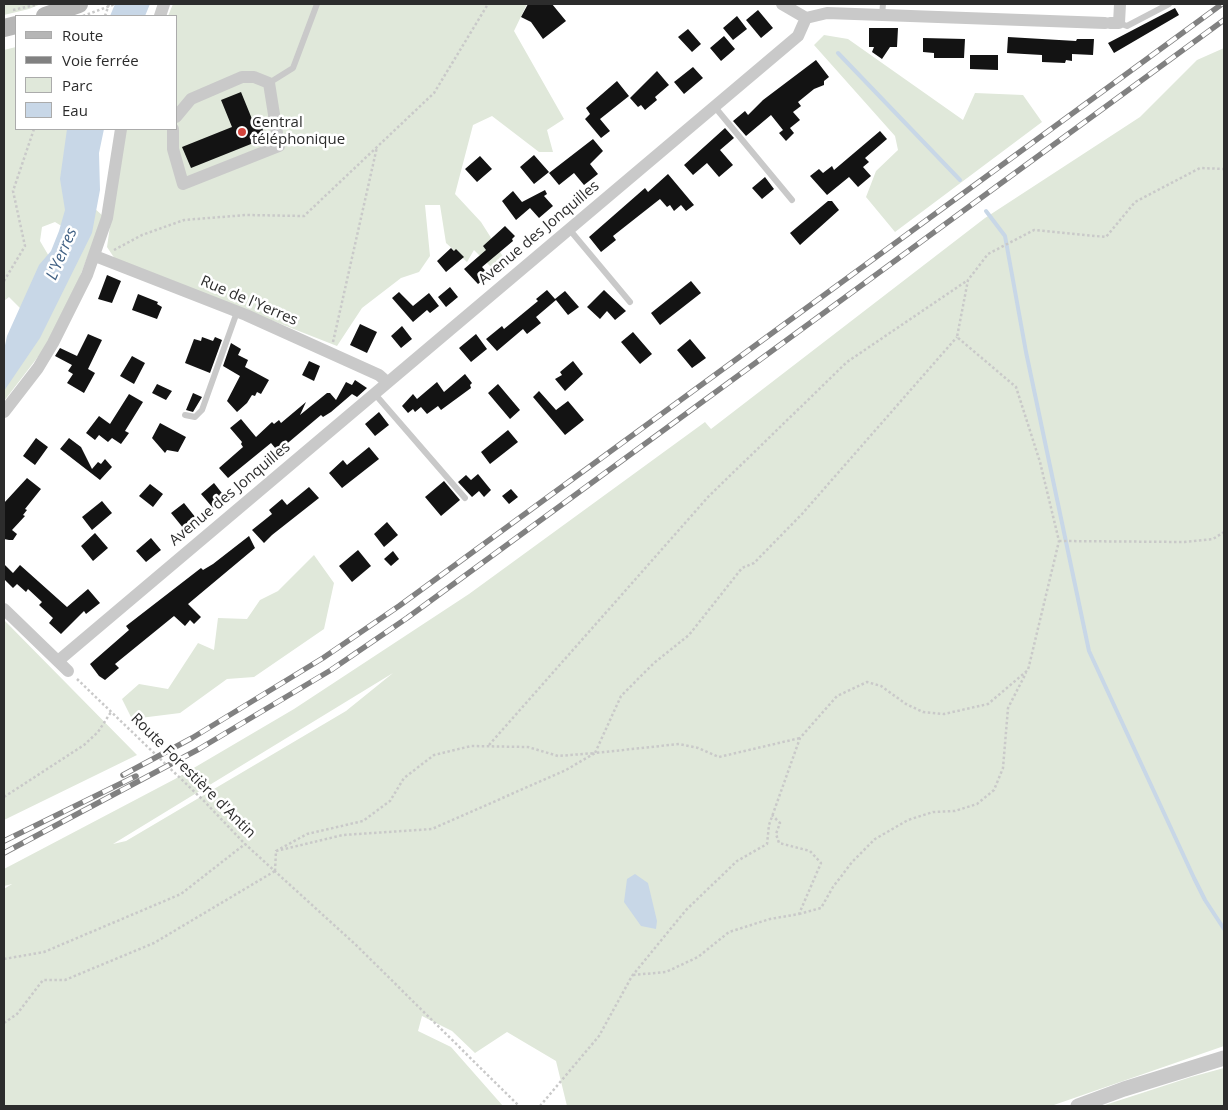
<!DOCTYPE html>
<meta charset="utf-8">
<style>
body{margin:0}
#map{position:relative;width:1228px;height:1110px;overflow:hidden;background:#fff;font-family:"Open Sans",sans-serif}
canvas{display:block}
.frame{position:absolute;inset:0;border:5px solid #2c2c2c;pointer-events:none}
.legend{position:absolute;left:15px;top:15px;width:162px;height:115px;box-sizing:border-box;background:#fff;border:1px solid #ababab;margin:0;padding:6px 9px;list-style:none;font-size:15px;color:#2c2c2c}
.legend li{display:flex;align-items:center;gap:10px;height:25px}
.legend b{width:25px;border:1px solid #ababab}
</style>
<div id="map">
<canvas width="1228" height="1110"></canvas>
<div class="frame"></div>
<ul class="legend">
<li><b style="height:6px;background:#b6b6b6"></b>Route</li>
<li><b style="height:6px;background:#818181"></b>Voie ferrée</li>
<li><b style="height:14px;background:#e0e8da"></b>Parc</li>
<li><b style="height:14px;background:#c8d7e7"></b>Eau</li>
</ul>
</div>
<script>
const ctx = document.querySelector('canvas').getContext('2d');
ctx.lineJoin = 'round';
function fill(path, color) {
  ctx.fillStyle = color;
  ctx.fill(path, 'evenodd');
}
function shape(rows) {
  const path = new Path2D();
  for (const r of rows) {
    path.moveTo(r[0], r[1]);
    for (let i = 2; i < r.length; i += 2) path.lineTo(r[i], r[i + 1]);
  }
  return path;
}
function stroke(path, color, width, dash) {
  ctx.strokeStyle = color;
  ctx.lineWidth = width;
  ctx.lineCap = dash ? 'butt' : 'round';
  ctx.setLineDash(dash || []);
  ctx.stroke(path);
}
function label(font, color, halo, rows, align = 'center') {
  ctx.font = font + ' "Open Sans",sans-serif';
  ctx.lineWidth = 5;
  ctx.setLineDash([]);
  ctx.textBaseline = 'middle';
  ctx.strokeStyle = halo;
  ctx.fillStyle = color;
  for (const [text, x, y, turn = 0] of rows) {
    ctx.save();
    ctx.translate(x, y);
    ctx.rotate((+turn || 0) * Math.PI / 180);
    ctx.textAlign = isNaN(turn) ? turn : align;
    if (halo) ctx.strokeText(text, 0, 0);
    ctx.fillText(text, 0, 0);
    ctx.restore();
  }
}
fill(shape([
 [4,4,41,4,29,9,4,15],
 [173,4,527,4,514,31,564,119,547,130,553,152,539,152,492,116,473,125,455,194,481,222,507,263,499,275,474,250,467,262,446,243,440,205,425,205,430,256,419,272,401,278,362,308,337,346,115,259,107,247,124,129,176,129,176,16,168,16],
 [824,35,848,39,963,120,975,93,1023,95,1042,122,895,232,866,197,876,171,898,150,895,136,814,45],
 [16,47,16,129,75,129,68,230,55,222,42,227,40,241,50,258,23,311,9,297,4,301,4,50],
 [1224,48,1224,1046,1051,1106,567,1106,556,1061,507,1032,475,1053,452,1031,422,1016,418,1031,451,1047,503,1106,4,1106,4,889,12,884,4,886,4,869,175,779,294,709,469,594,705,422,711,429,985,218,1140,117,1197,60],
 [393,673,346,711,126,841,113,844],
 [93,207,103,216,79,279,44,349,4,401,4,385],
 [314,555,334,583,324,629,254,677,227,679,180,713,132,719,122,699,139,684,168,689,198,643,214,650,218,618,247,619,260,600,278,591],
 [4,620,137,755,4,820],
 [1224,1068,1224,1106,1102,1106,1191,1077]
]), '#e0e8da');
fill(shape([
 [115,4,150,4,145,16,110,16],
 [67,129,104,129,99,153,100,190,92,233,40,338,4,391,4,350,7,336,39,265,51,251,59,231,65,210,60,179],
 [635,874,648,883,657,921,656,929,641,926,624,902,627,879]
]), '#c8d7e7');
stroke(shape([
 [838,53,960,180],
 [986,211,1005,236,1026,352,1089,651,1194,878,1205,900,1224,929]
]), '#c8d7e7', 4);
fill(shape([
 [528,4,552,4,566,21,543,39,531,22,521,17],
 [1175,8,1179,15,1114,53,1108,43],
 [758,10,773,28,761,38,746,20],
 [737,16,747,29,733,40,723,28],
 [869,28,898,28,897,47,890,47,882,59,872,52,874,47,869,47],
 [688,29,701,44,692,52,678,37],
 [724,36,735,49,721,61,710,48],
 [1008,37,1076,41,1077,39,1094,39,1093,55,1072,54,1072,61,1066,60,1065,63,1042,62,1042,55,1007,53],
 [923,38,965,39,964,58,934,58,934,53,923,52],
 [970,55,998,55,998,70,970,69],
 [816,60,829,77,824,81,824,85,814,89,798,102,801,106,793,112,800,120,790,128,794,133,786,141,779,133,783,130,771,115,746,136,733,121,745,111,748,115,763,100],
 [693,67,703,78,684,94,674,82],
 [657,71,669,85,655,97,657,100,645,110,641,105,638,107,630,98],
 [617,81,629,96,600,119,610,131,601,138,585,119,590,114,586,108],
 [241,92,252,119,258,117,266,138,191,168,182,147,232,127,221,100],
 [725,128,734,138,720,150,733,165,719,177,707,163,693,175,684,165],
 [880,131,887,139,865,158,869,162,863,167,871,176,858,187,849,177,827,195,810,176,819,169,823,173,832,166,834,170],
 [593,139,603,151,590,164,598,174,584,185,574,173,559,185,549,173],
 [534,155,549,172,534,184,520,167],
 [480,156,492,169,477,182,465,169],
 [668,174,694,205,686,211,681,205,674,211,670,205,667,207,660,199,613,236,616,240,601,252,589,237,645,188,648,192],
 [765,177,774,189,762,199,752,188],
 [545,190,547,194,544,196,553,206,539,218,530,208,516,220,502,201,513,191,522,202],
 [828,201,832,201,839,210,800,245,790,233],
 [505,226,515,236,512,239,513,241,482,267,489,275,478,284,464,269,486,250,483,246],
 [451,248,454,251,456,249,464,257,446,272,437,261],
 [107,275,121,281,112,303,98,299],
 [691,281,701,293,660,325,651,313],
 [450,287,458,297,446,307,438,297],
 [547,290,555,299,565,291,579,307,568,315,556,300,536,317,541,323,527,334,523,329,497,351,486,339,502,326,504,329,538,301,536,299],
 [604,290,626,311,615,320,607,311,600,319,587,307],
 [399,292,413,306,429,293,439,306,430,313,427,310,413,322,392,298],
 [138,294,158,302,157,304,162,307,157,319,132,310],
 [360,324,377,332,367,353,350,345],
 [402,326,412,339,401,348,391,336],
 [633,332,652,354,640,364,621,342],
 [88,334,102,340,88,369,95,373,84,393,67,383,73,374,68,371,72,365,55,356,60,348,77,356],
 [476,334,487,349,471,362,459,348],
 [202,337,213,341,215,337,222,340,210,373,185,363,194,339,201,341],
 [690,339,706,358,692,368,677,350],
 [231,343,241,349,238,355,248,360,245,367,269,380,261,394,257,392,255,396,252,395,247,403,237,412,227,401,240,376,223,366],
 [132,356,145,363,134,384,120,376],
 [309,361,320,366,314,381,302,375],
 [573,361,583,374,565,391,555,379,562,375,560,372],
 [465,374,472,383,470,385,471,388,441,410,438,406,427,414,421,407,415,412,413,409,408,413,402,406,413,394,417,399,437,382,444,392],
 [355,380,367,388,357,397,352,394,331,412,323,417,321,415,283,447,281,445,276,449,271,443,228,478,219,468,243,447,241,444,242,442,230,428,241,419,256,437,272,422,274,424,279,420,281,423,306,402,300,415,327,393,330,393,336,400,346,382,352,385],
 [157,384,172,391,166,400,152,393],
 [498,384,520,410,510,419,488,393],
 [539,391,556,410,568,401,584,420,565,435,533,397],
 [193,393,202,397,193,412,186,410],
 [129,394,143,402,125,431,129,433,121,444,112,438,108,442,99,435,95,440,86,433,99,416,110,424],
 [379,412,389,425,375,436,365,424],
 [160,423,186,437,178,452,167,450,165,453,152,438],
 [508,430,518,442,490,464,481,452],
 [36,438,48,447,35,465,23,456],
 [69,438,81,447,92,469,98,462,101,464,105,459,112,467,100,480,60,449],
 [369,447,379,459,342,488,329,473,343,460,347,465],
 [478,474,491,490,484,497,479,491,472,497,458,482,466,475,471,480],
 [27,478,41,489,25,509,27,510,23,515,25,516,12,530,17,534,13,540,9,540,4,539,4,503],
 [444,481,460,500,441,516,425,497],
 [214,483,225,497,213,508,201,494],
 [150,484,163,494,153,507,139,496],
 [309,487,319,498,272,535,264,543,252,530,272,514,269,510,282,499,287,505],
 [511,489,518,497,509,504,502,496],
 [102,501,112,513,92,530,82,517],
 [184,503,196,518,184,529,171,513],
 [387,522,398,535,384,547,374,534],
 [95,533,108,548,93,561,81,546],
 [249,536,255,548,188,604,201,617,194,624,190,620,185,626,174,616,115,664,119,668,105,680,99,676,90,664,129,630,126,626,201,568,203,570,213,564],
 [151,538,161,550,146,562,136,551],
 [358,550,371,566,352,582,339,566],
 [393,551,399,559,391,566,384,559],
 [4,564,13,573,20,565,67,607,88,589,100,603,86,614,84,611,61,634,49,623,53,618,39,605,42,602,28,589,26,592,17,584,13,588,4,579]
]), '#131313');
stroke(shape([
 [13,10,35,5],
 [105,16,109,4],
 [114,250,142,235,184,220,246,215,304,216,434,93,488,4],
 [4,281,25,246,13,191,34,129],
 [333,342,377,147],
 [1059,541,1184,542,1213,539,1224,532],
 [77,679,204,801,245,844,356,945,519,1106],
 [489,745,708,497,847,362,968,280],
 [4,797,84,745,98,732,111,712],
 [276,851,307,834,363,821,390,801,404,778,434,755,471,746,528,747,558,756,595,753,621,696,654,663,689,635,742,568,754,563,802,514,957,337],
 [275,871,276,851,343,835,432,829,566,770,595,753,679,744,698,748,719,757,800,738],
 [799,914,821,908,833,887,852,862,875,839,908,820,933,812,955,811,977,804,994,790,1003,768,1008,708,1026,673],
 [4,959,44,952,181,894,245,844],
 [633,975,666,972,698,957,729,932,770,919,799,914,821,863,810,851,779,843,776,834,780,823,772,815],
 [4,1023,17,1014,43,980,65,980,154,943,275,871],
 [540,1106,599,1036,632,976,686,910,737,861,767,844,769,825,800,738,837,696,867,682,881,686,906,704,923,712,944,714,988,704,1028,670,1059,541,1040,462,1016,387,957,337,968,280,988,254,1034,230,1106,237,1135,202,1200,168,1224,169]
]), '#c9c9c9', 2.5, [2.5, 2.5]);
stroke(shape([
 [882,15,883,4],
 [1119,23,1127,26,1169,4],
 [269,83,293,68,317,4],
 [714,106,792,200],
 [569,229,630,302],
 [374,393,465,498],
 [185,415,195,417,202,410,237,312]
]), '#c9c9c9', 6);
stroke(shape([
 [782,4,806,18],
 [160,16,164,4],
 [1110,23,1119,23,1120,4],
 [173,129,173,149,183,184,279,146,269,83,254,77,242,77,191,99,176,117],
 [95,256,246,315,379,375,387,382],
 [4,412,38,368,53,343,87,275,107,218,121,129],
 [4,609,68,671],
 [58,661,798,36,806,18,827,13,1105,23]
]), '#c9c9c9', 12);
stroke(shape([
 [1078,1106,1124,1089,1224,1058]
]), '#c9c9c9', 15);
stroke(shape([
 [45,16,79,4],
 [4,28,16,25]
]), '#b6b6b6', 18);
const rail = shape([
 [123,775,192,738,323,658,399,606,1222,4],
 [4,841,136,776],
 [4,853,199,749,331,670,407,618,1224,20]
]);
stroke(rail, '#818181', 5.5);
stroke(rail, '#fff', 4, [11]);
stroke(shape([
 [83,16,115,4]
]), '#c9c9c9', 2.5, [2.5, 2.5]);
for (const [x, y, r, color] of [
 [242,132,5,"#d4453d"]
]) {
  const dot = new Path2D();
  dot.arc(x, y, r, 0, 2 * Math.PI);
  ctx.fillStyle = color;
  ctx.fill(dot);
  stroke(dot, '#fff', 2);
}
label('15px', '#2c2c2c', '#fff', [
 ["Central",252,123],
 ["téléphonique",252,140]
], 'left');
label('15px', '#2c2c2c', '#fff', [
 ["Avenue des Jonquilles",539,233,-40],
 ["Rue de l'Yerres",249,301,23],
 ["Avenue des Jonquilles",230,494,-40],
 ["Route Forestière d'Antin",193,776,45]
]);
label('italic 16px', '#426285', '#fff', [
 ["L'Yerres",62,254,-67]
]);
</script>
